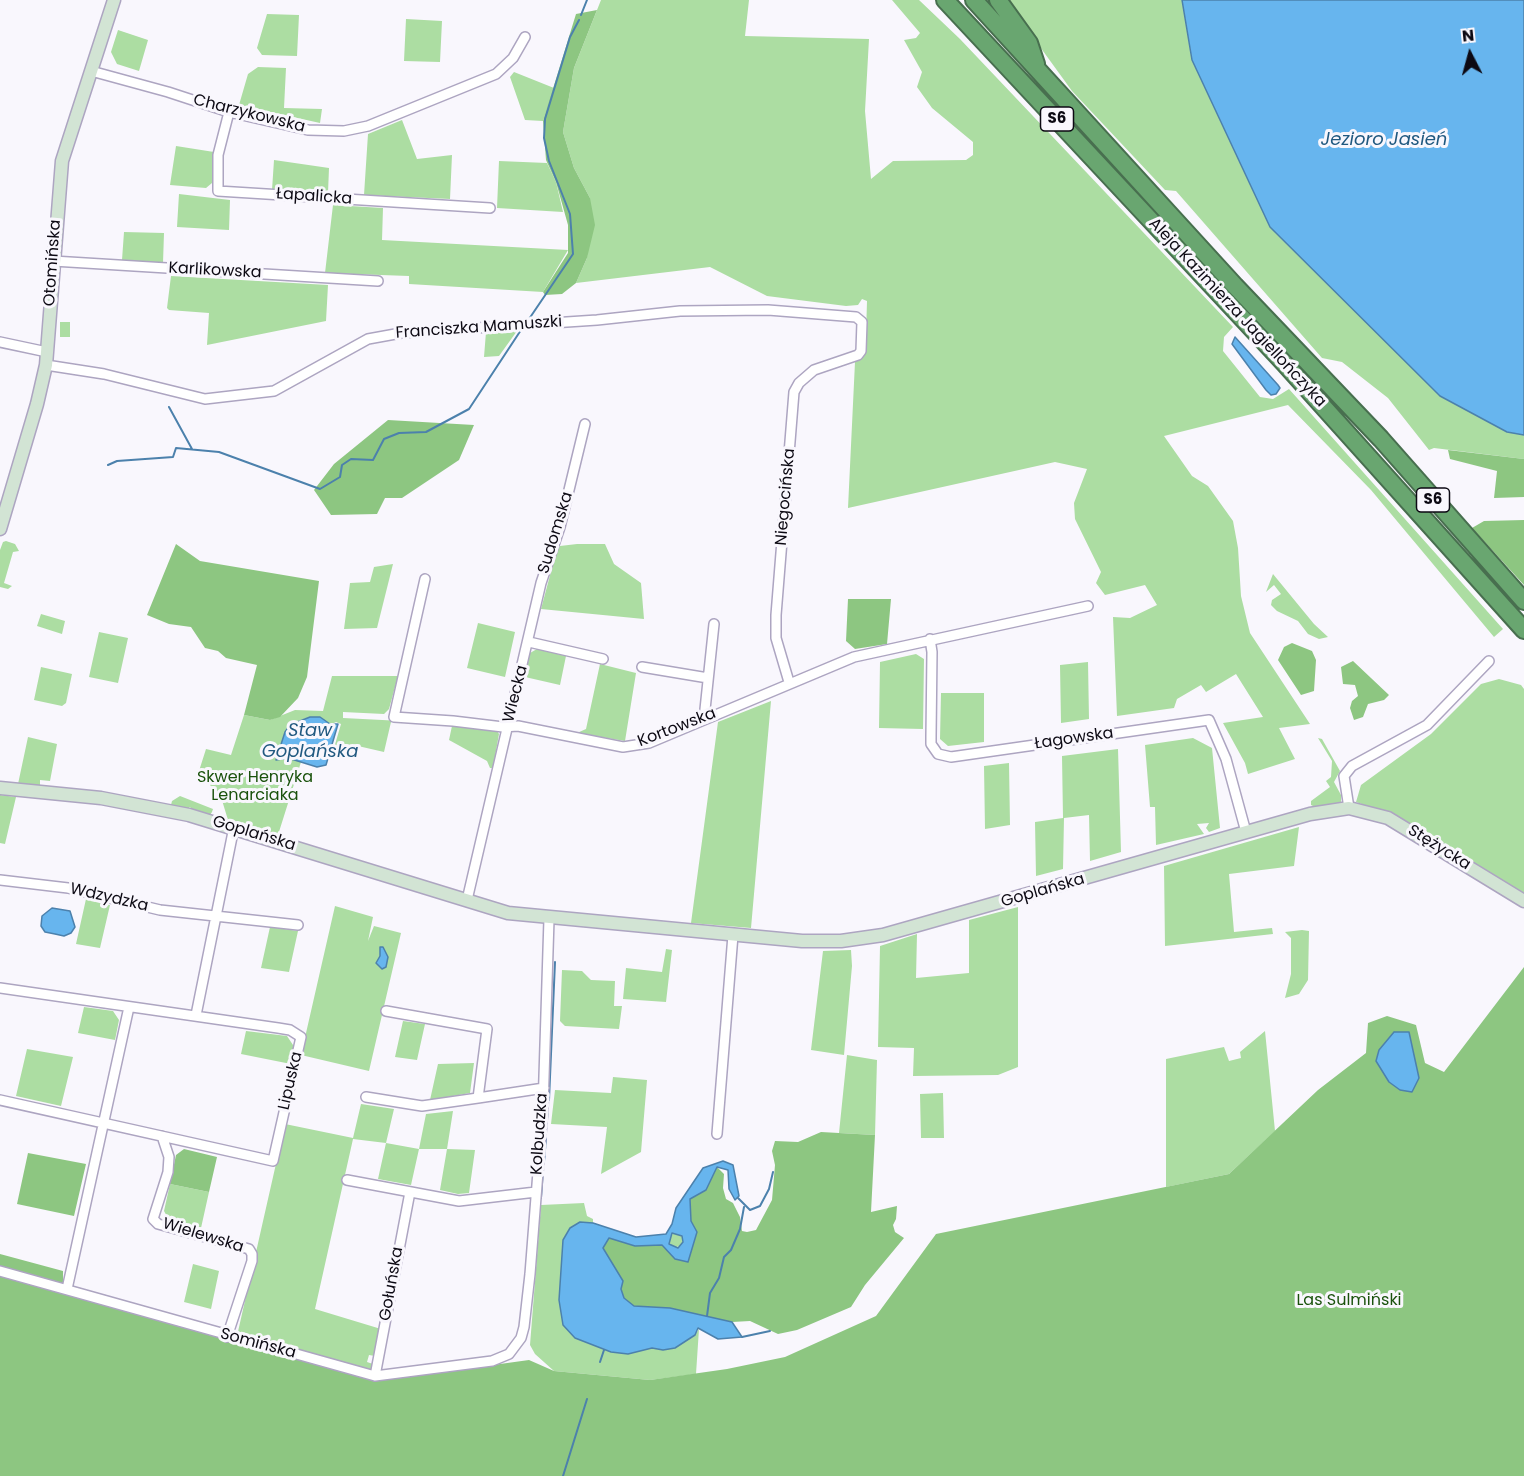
<!DOCTYPE html>
<meta charset="utf-8">
<style>
body{margin:0}
#map{position:relative;width:1524px;height:1476px;overflow:hidden;background:#f9f7fd;font-family:Poppins,sans-serif}
canvas{display:block}
.north{position:absolute;left:1440px;top:24px;width:60px;height:60px;-webkit-text-stroke:4px #f9f7fd;paint-order:stroke;rotate:354deg;font-size:16px;font-weight:700;line-height:24px;text-align:center;color:#0c0913}
.north::after{content:'';display:block;margin:auto;width:21px;height:27px;background:#0c0913;clip-path:polygon(50% 0,100% 100%,50% 72%,0 100%)}
</style>
<div id="map">
<canvas width="1524" height="1476"></canvas>
<div class="north">N</div>
</div>
<script>
const ctx = document.querySelector('canvas').getContext('2d');
ctx.lineJoin = 'round';
function fill(path, color) {
  ctx.fillStyle = color;
  ctx.fill(path, 'evenodd');
}
function shape(rows) {
  const path = new Path2D();
  for (const r of rows) {
    if (r.length === 3) {
      path.moveTo(r[0] + r[2], r[1]);
      path.arc(r[0], r[1], r[2], 0, 2 * Math.PI);
      continue;
    }
    path.moveTo(r[0], r[1]);
    for (let i = 2; i < r.length; i += 2) path.lineTo(r[i], r[i + 1]);
  }
  return path;
}
function stroke(path, color, width, dash) {
  ctx.strokeStyle = color;
  ctx.lineWidth = width;
  ctx.lineCap = dash ? 'butt' : 'round';
  ctx.setLineDash(dash || []);
  ctx.stroke(path);
}
function label(font, color, halo, rows, align = 'center') {
  ctx.font = font + ' Poppins,sans-serif';
  ctx.lineWidth = 6;
  ctx.setLineDash([]);
  ctx.textBaseline = 'middle';
  ctx.strokeStyle = halo;
  ctx.fillStyle = color;
  for (const [text, x, y, turn = 0] of rows) {
    ctx.save();
    ctx.translate(x, y);
    ctx.rotate((+turn || 0) * Math.PI / 180);
    ctx.textAlign = isNaN(turn) ? turn : align;
    if (halo) ctx.strokeText(text, 0, 0);
    ctx.fillText(text, 0, 0);
    ctx.restore();
  }
}
fill(shape([
 [601,0,749,0,745,36,869,39,865,111,871,179,893,161,966,160,973,155,973,142,932,108,917,87,922,72,904,40,916,38,920,33,892,0,919,0,960,39,1233,327,1224,337,1223,351,1260,397,1273,399,1289,389,1503,629,1494,637,1371,490,1288,405,1164,436,1192,476,1208,486,1233,521,1238,548,1241,596,1250,633,1310,724,1279,728,1295,759,1248,774,1245,763,1223,723,1263,717,1236,674,1206,692,1201,685,1177,699,1174,708,1117,716,1113,617,1130,618,1157,605,1145,585,1105,595,1096,583,1101,572,1075,519,1074,503,1087,469,1055,462,848,508,855,362,862,355,866,335,867,301,862,299,858,305,846,306,767,296,710,267,576,283,587,258,590,198,574,168,563,132,574,68],
 [1006,0,1182,0,1192,60,1270,227,1507,432,1524,435,1524,459,1434,448,1429,450,1388,398,1342,362,1322,358,1176,191,1165,190,1072,91],
 [267,14,299,15,297,56,262,55,257,48],
 [406,19,442,21,440,62,404,61],
 [118,30,148,40,139,71,117,64,111,52],
 [258,67,286,68,284,108,322,109,320,123,239,105,248,74],
 [514,72,554,88,543,121,525,120,510,77],
 [402,120,417,159,452,155,450,199,364,195,368,134],
 [176,146,214,152,212,183,206,188,170,185],
 [274,160,329,168,328,193,272,190],
 [499,161,547,163,556,182,563,212,497,208],
 [179,194,230,200,229,230,177,227],
 [333,205,383,208,382,240,568,250,543,292,409,284,409,276,325,273],
 [124,232,164,233,163,263,122,260],
 [171,276,328,285,326,321,207,345,209,313,169,310,167,308],
 [60,322,70,322,70,337,60,337],
 [490,329,517,331,499,356,484,357,486,332],
 [6,541,15,544,19,551,13,552,4,583,12,586,8,589,0,587,0,550,3,542],
 [577,544,605,544,614,564,641,583,644,619,541,609,556,553,560,546],
 [393,564,377,628,344,629,350,583,370,582,374,567],
 [1273,574,1314,624,1328,637,1319,639,1308,634,1298,621,1277,611,1271,605,1272,600,1281,594,1274,585,1266,592],
 [41,614,65,621,62,634,37,626],
 [478,623,515,632,505,677,467,668],
 [99,632,128,638,118,683,89,677],
 [537,649,566,656,560,685,525,677,530,653],
 [916,654,924,659,923,729,879,728,880,662],
 [1088,662,1089,719,1061,723,1060,665],
 [600,664,636,673,625,741,577,733,586,729],
 [41,667,72,674,66,703,62,706,34,700],
 [332,676,398,676,389,709,384,714,343,712,343,718,402,721,391,722,384,752,358,746,357,755,334,748,341,724,336,722,332,724,310,717,298,721,285,732,276,759,288,758,301,762,278,835,228,820,221,797,210,785,215,773,199,771,206,749,231,755,244,715,270,720,295,710,323,711],
 [1499,679,1521,685,1524,689,1524,897,1393,815,1356,802,1361,785,1431,734,1481,684],
 [941,693,984,693,984,742,948,746,940,739],
 [771,701,751,928,691,923,718,722],
 [465,725,497,731,499,734,493,768,490,768,487,761,449,740,452,726],
 [28,737,57,744,50,781,40,780,40,786,18,784],
 [1193,738,1212,748,1220,828,1209,832,1206,828,1209,823,1197,824,1204,834,1156,845,1155,807,1150,807,1145,745],
 [1318,738,1322,739,1340,771,1334,782,1341,795,1341,803,1317,808,1311,805,1311,801,1330,787,1326,781,1331,777,1332,761],
 [1118,749,1121,852,1090,861,1089,815,1064,818,1063,869,1036,876,1035,822,1063,818,1062,756],
 [1009,763,1010,825,985,829,984,766],
 [0,795,16,797,5,844,0,843],
 [180,796,213,809,212,812,210,815,192,810,190,807,188,809,171,805,172,801],
 [1299,827,1294,866,1229,874,1234,932,1272,928,1273,934,1165,946,1164,866],
 [86,899,110,905,100,948,76,944],
 [335,906,373,917,368,941,374,926,401,933,369,1071,301,1055],
 [1018,907,1018,1067,998,1075,913,1076,914,1048,878,1047,880,946,917,934,916,978,969,973,969,920],
 [270,927,298,931,289,972,261,968],
 [1302,930,1309,931,1308,980,1299,994,1285,998,1291,974,1291,938,1285,932],
 [666,949,672,950,666,1002,623,999,626,968,662,972],
 [851,950,852,966,844,1055,811,1050,823,951],
 [562,970,582,971,591,980,615,981,614,1006,622,1006,619,1029,565,1026,560,1021],
 [84,1007,113,1011,119,1020,115,1040,78,1033],
 [403,1021,425,1024,417,1060,395,1057],
 [246,1031,287,1036,295,1048,291,1064,241,1054],
 [1265,1031,1275,1131,1229,1174,1166,1187,1166,1059,1224,1047,1229,1061,1241,1058,1240,1052],
 [27,1049,73,1057,61,1106,16,1096],
 [847,1055,877,1060,875,1135,839,1133],
 [474,1063,470,1093,430,1100,438,1064],
 [613,1077,647,1080,641,1152,601,1174,607,1127,551,1124,555,1090,611,1093],
 [943,1093,944,1138,921,1138,920,1094],
 [361,1104,394,1109,386,1143,419,1149,426,1114,453,1111,447,1149,475,1150,469,1193,458,1194,440,1190,447,1149,419,1149,411,1185,378,1179,386,1143,353,1139,315,1309,381,1329,375,1356,369,1355,367,1362,373,1364,372,1369,366,1371,237,1336,285,1124,353,1138],
 [170,1184,209,1192,201,1228,169,1220,164,1211],
 [584,1203,587,1216,593,1219,593,1223,580,1222,563,1249,564,1257,628,1354,652,1348,663,1350,674,1348,695,1335,699,1329,696,1374,650,1380,554,1371,535,1354,530,1345,541,1205],
 [676,1240,7],
 [193,1264,219,1271,211,1309,184,1302]
]), '#acdda2');
fill(shape([
 [597,10,574,68,563,132,574,168,590,198,595,225,587,258,576,283,562,294,545,295,543,292,568,253,568,225,556,182,546,160,543,121,576,14],
 [388,420,474,425,459,460,402,498,385,498,377,514,331,515,314,490,334,464],
 [1448,450,1524,459,1524,497,1494,498,1497,471,1450,459],
 [1524,520,1524,585,1472,528,1484,521],
 [176,544,200,561,319,581,307,677,298,698,280,717,270,720,244,715,257,665,226,658,218,651,205,648,191,627,169,624,147,615],
 [848,599,891,599,887,644,855,649,846,641],
 [1292,643,1312,651,1316,660,1314,691,1301,695,1278,660,1284,647],
 [1353,661,1389,695,1384,700,1368,704,1363,717,1354,720,1350,708,1352,701,1358,696,1355,685,1343,684,1341,667],
 [1524,967,1524,1476,0,1476,0,1254,63,1271,63,1291,377,1381,529,1360,554,1371,650,1380,727,1369,785,1357,876,1316,936,1234,1229,1174,1318,1090,1366,1053,1368,1023,1387,1016,1416,1025,1425,1063,1444,1072],
 [821,1132,875,1135,871,1212,897,1206,896,1219,893,1225,895,1232,904,1238,865,1285,851,1307,797,1330,778,1334,750,1321,732,1322,670,1308,634,1307,624,1298,621,1289,623,1281,603,1248,609,1237,635,1246,663,1245,675,1259,697,1233,691,1221,690,1199,706,1190,717,1167,724,1174,723,1188,726,1199,733,1203,740,1217,742,1231,747,1232,756,1230,772,1200,775,1165,772,1151,775,1141,798,1142],
 [184,1149,217,1157,209,1192,170,1184,176,1155],
 [28,1153,86,1164,74,1216,17,1204]
]), '#8dc681');
const water = shape([
 [1182,0,1524,0,1524,435,1507,432,1440,396,1270,227,1192,60,1182,0],
 [1235,337,1278,385,1280,388,1276,394,1271,395,1266,390,1232,344,1235,337],
 [310,717,320,717,330,724,338,724,326,765,317,767,288,758,276,760,285,732,290,725,310,717],
 [52,908,70,911,75,927,71,933,64,936,55,934,45,932,41,926,42,916,52,908],
 [380,947,383,947,388,957,386,967,382,969,376,963,380,956,380,947],
 [1394,1032,1409,1032,1419,1078,1412,1092,1400,1090,1389,1082,1376,1061,1379,1050,1394,1032],
 [723,1161,733,1165,739,1196,735,1200,729,1189,728,1170,717,1167,706,1190,690,1199,691,1221,697,1232,688,1262,675,1259,662,1245,635,1246,609,1238,603,1248,623,1281,621,1289,624,1298,634,1306,670,1308,732,1322,742,1337,718,1339,698,1328,695,1335,675,1348,663,1350,652,1348,628,1354,611,1352,575,1338,563,1325,559,1300,563,1240,570,1228,580,1222,593,1223,636,1237,666,1234,672,1224,676,1208,703,1168,723,1161],
 [672,1233,682,1236,683,1242,678,1248,669,1244,672,1233]
]);
fill(water, '#67b5ee');
stroke(water, '#4c81ac', 1.5);
stroke(shape([
 [581,15,587,0],
 [527,322,573,254,570,214,549,161,544,138,545,119,570,37,579,20],
 [169,407,192,449],
 [108,465,117,461,173,457,176,448,219,452,320,489,340,477,342,465,351,459,373,460,384,439,399,433,426,432,469,409,521,330],
 [549,1100,555,962],
 [546,1130,548,1108],
 [544,1162,546,1138],
 [541,1198,543,1170],
 [738,1198,750,1210,760,1206,769,1189,773,1172],
 [707,1316,710,1293,719,1278,724,1257,731,1250,740,1229,744,1207],
 [742,1337,770,1331],
 [600,1362,604,1350],
 [563,1476,587,1399]
]), '#4c81ac', 2);
const street = shape([
 [91,71,168,92,229,112,308,130,344,131,368,126,496,74,513,58,525,37],
 [229,112,218,155,218,191,490,208],
 [53,261,378,281],
 [0,342,47,352],
 [46,365,104,374,205,399,274,391,368,339,401,333,597,320,680,311,768,310,856,317,862,322,861,351,858,355,814,370,799,383,794,392,776,615,776,638,789,682],
 [425,579,394,717,453,721,503,727,518,726,623,747,649,743,854,657,1088,606],
 [930,639,932,652,931,736,931,744,938,754,951,757,1209,720,1226,759,1246,832],
 [529,642,603,659],
 [642,667,708,678],
 [704,719,714,624],
 [1349,808,1344,776,1352,766,1427,725,1489,661],
 [0,880,68,888,160,910,298,925],
 [467,900,541,583,560,527,585,424],
 [0,988,278,1028,290,1030,301,1037,273,1161,0,1100],
 [386,1011,487,1029,478,1098,544,1088],
 [196,1015,234,827],
 [366,1097,422,1106,478,1098],
 [717,1134,733,935],
 [162,1136,169,1157,168,1172,153,1219,158,1224,249,1249,252,1254,252,1261,227,1337],
 [347,1180,459,1201,536,1192],
 [0,1271,375,1376,492,1361,509,1354,521,1338,524,1327,530,1274,543,1108,549,919],
 [67,1289,129,1007],
 [375,1376,410,1192]
]);
const secondary = shape([
 [0,529,37,404,46,365,62,161,114,0],
 [0,788,101,798,189,815,508,913,802,941,841,941,883,935,1310,814,1349,808,1388,818,1524,901]
]);
const highway = shape([
 [945,0,1284,363,1524,630],
 [974,0,1235,286,1381,439,1524,601],
 [998,0,1029,43,1036,64]
]);
stroke(street, '#ada5c1', 12);
stroke(secondary, '#ada5c1', 15);
stroke(highway, '#486f4f', 20);
stroke(street, '#fff', 9);
stroke(secondary, '#d2e4d4', 12);
stroke(highway, '#69a670', 16);
for (const [x, y, w] of [
 [1057,119,33],
 [1433,500,33]
]) {
  const box = new Path2D();
  box.roundRect(x - w / 2, y - 12, w, 24, 4.5);
  ctx.fillStyle = '#f9f7fd';
  ctx.fill(box);
  stroke(box, '#0c0913', 1.5);
}
label('bold 15px', '#0c0913', null, [
 ["S6",1057,119],
 ["S6",1433,500]
]);
label('16px', '#0c0913', '#f9f7fd', [
 ["Charzykowska",249,114,14],
 ["Łapalicka",314,197,4],
 ["Otomińska",53,263,-86],
 ["Karlikowska",215,271,3],
 ["Aleja Kazimierza Jagiellończyka",1237,313,47],
 ["Franciszka Mamuszki",479,328,-4],
 ["Niegocińska",786,497,-85],
 ["Sudomska",556,533,-73],
 ["Wiecka",516,694,-76],
 ["Kortowska",677,728,-21],
 ["Łagowska",1074,739,-8],
 ["Goplańska",254,834,17],
 ["Stężycka",1439,848,32],
 ["Goplańska",1043,891,-16],
 ["Wdzydzka",109,898,13],
 ["Lipuska",291,1081,-77],
 ["Kolbudzka",540,1134,-86],
 ["Wielewska",203,1236,17],
 ["Gołuńska",392,1284,-80],
 ["Somińska",258,1344,15]
]);
label('16px', '#1a520c', '#f9f7fd', [
 ["Skwer Henryka",255,778],
 ["Lenarciaka",255,796],
 ["Las Sulmiński",1349,1301]
]);
label('italic 18px', '#215980', '#f9f7fd', [
 ["Jezioro Jasień",1384,140],
 ["Staw",310,731],
 ["Goplańska",310,752]
]);
</script>
